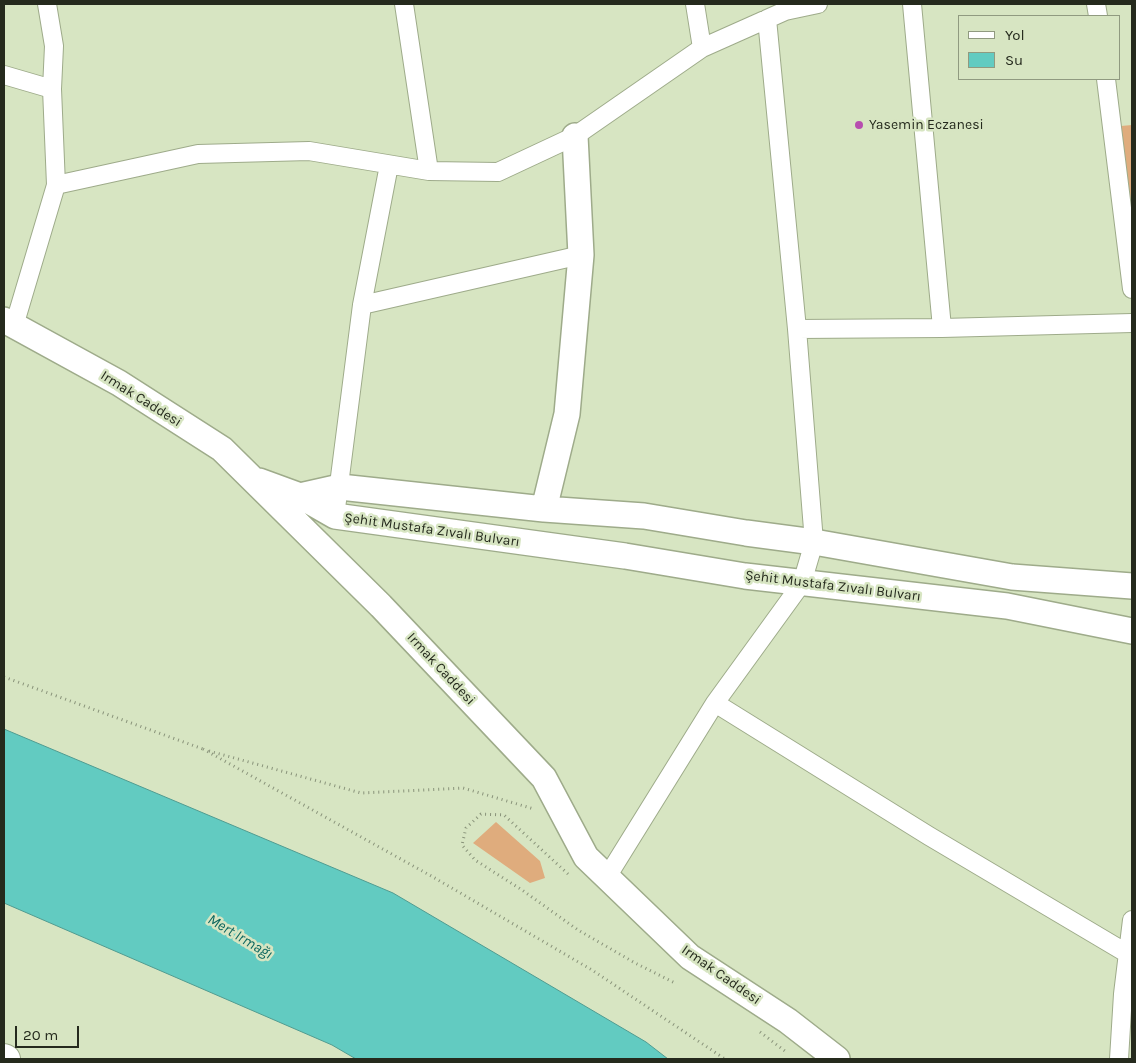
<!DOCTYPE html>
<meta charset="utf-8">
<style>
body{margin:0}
#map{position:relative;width:1136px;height:1063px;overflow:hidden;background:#d7e5c2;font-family:Karla,sans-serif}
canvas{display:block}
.frame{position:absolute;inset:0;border:5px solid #252a1d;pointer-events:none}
.legend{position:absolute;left:958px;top:15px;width:162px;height:65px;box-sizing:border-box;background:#d7e5c2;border:1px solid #909a80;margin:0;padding:6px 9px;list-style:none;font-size:15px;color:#252a1d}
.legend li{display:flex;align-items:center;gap:10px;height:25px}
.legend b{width:25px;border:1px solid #909a80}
.scale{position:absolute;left:15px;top:1026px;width:64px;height:22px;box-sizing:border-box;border:2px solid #252a1d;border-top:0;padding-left:6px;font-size:15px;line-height:18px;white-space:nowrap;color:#252a1d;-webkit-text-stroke:4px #d7e5c2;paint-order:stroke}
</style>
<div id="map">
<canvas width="1136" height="1063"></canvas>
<div class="frame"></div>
<ul class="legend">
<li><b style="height:6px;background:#fff"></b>Yol</li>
<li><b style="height:14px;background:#62cbc1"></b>Su</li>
</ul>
<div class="scale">20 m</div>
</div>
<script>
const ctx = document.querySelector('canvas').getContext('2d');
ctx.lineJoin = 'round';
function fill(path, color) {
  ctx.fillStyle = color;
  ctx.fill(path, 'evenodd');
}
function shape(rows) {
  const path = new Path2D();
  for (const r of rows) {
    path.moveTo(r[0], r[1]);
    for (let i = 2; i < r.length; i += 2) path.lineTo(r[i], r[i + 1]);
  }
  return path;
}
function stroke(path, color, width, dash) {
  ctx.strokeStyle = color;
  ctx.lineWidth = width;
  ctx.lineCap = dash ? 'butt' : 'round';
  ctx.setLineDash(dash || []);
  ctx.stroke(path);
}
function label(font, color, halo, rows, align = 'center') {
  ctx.font = font + ' Karla,sans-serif';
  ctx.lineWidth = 5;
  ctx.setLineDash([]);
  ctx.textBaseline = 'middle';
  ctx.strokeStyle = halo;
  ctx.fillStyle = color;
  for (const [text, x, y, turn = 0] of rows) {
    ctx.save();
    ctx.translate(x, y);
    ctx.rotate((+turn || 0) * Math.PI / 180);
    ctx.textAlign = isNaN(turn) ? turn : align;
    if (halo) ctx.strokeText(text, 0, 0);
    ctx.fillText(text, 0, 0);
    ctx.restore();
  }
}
fill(shape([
 [1132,125,1132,228,1121,126],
 [496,822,540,861,545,878,530,883,473,843]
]), '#dfac7d');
const water = shape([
 [4,729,393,893,646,1042,668,1059,356,1059,332,1045,4,903,4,729]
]);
fill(water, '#62cbc1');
stroke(water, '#509b90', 1);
const street = shape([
 [404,4,429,171],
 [695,4,702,48],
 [912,4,942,328],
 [1096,4,1098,16],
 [4,75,52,89],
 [1106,79,1132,289],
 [56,185,198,154,309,151,429,171,498,172,575,136,702,48,785,11,818,4],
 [362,305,581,255],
 [14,326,56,185,52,89,54,46,47,4],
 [797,329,942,328,1132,323],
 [335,516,362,305,389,165],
 [715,703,929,836,1128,954,1132,954],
 [607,877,715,703,802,583,814,542,797,329,767,19],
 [1119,1059,1123,994,1132,920]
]);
const secondary = shape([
 [4,320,119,383,222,449,381,606,544,778,586,857,690,957,788,1021,837,1059],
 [259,481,300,496,335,516,625,556,745,576,1007,606,1132,631],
 [300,496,340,487,544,509,644,516,746,533,814,542,1012,577,1132,586],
 [544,509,567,414,581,255,575,136]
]);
const highway = shape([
 [4,1058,6,1059]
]);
stroke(street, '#9eab8a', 20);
stroke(secondary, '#9eab8a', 28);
stroke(highway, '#9eab8a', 30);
stroke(shape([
 [4,677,203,749],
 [203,749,433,877,592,970,725,1059],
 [209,751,361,793,463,788,534,809],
 [568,874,504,815,481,814,466,828,462,845,475,860,522,890,578,930,635,963,675,983],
 [760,1032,785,1051]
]), '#89937a', 3, [1, 4]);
stroke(street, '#fff', 18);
stroke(secondary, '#fff', 25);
stroke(highway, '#fff', 28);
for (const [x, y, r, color] of [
 [859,125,5,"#b74daf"]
]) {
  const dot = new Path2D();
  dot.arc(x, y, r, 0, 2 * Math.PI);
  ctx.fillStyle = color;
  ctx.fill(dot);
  stroke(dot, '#d7e5c2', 2);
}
label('14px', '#252a1d', '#d7e5c2', [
 ["Yasemin Eczanesi",869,125]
], 'left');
label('14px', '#252a1d', '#d7e5c2', [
 ["Irmak Caddesi",141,399,32],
 ["Şehit Mustafa Zıvalı Bulvarı",432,530,8],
 ["Şehit Mustafa Zıvalı Bulvarı",833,586,7],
 ["Irmak Caddesi",441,669,47],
 ["Irmak Caddesi",721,975,35]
]);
label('italic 15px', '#0a655e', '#d7e5c2', [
 ["Mert Irmağı",240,937,31]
]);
</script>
